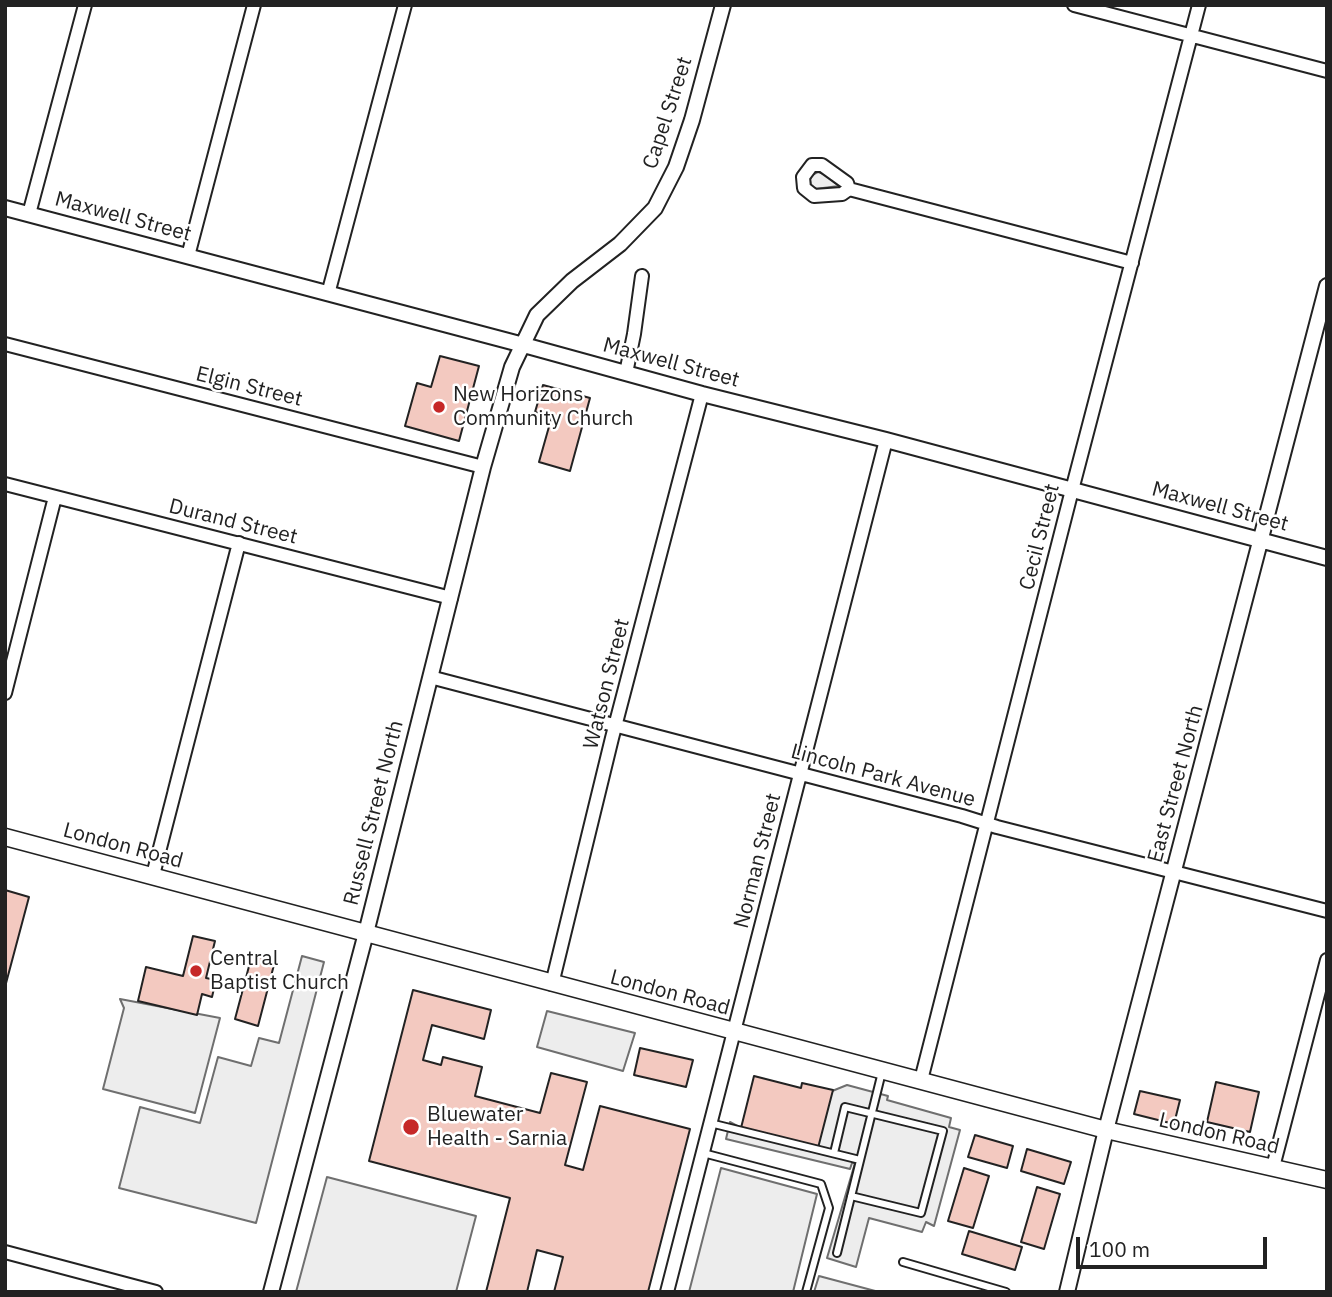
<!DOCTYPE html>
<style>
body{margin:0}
#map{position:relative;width:1332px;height:1297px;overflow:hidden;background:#fff;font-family:"IBM Plex Sans",sans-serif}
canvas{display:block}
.frame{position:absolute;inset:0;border:7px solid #222;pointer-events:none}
.scale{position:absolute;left:1076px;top:1237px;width:191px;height:32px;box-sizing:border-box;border:4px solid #222;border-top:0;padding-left:9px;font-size:21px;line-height:24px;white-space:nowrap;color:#222;-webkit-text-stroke:5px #fff;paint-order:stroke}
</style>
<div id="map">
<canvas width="1332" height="1297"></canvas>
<div class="frame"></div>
<div class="scale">100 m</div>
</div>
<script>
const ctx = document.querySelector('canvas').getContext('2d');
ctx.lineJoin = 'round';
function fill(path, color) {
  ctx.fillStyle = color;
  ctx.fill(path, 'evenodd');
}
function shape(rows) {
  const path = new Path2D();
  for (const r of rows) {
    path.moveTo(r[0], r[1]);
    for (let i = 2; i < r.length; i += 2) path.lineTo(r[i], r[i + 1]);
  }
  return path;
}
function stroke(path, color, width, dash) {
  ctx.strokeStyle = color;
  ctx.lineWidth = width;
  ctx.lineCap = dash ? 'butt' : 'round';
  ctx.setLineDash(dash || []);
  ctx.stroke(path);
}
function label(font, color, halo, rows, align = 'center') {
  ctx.font = font + ' "IBM Plex Sans",sans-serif';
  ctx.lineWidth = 5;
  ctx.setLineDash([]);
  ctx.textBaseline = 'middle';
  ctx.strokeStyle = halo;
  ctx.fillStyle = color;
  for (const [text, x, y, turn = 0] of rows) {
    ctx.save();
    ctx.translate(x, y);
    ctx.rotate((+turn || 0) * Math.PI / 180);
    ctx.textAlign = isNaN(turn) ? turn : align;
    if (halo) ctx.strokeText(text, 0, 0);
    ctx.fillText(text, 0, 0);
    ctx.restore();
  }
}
const green = shape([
 [818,172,824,174,839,186,815,189,811,186,810,180,812,175,818,172],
 [819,1276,879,1292,814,1292,819,1276]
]);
fill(green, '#eee');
stroke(green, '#6f6f6f', 2);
const parking = shape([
 [302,956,324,962,256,1223,119,1188,140,1107,200,1123,218,1057,251,1066,259,1038,279,1043,302,956],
 [120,999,220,1018,195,1113,103,1089,124,1008,120,999],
 [547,1011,635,1033,623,1071,537,1047,547,1011],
 [847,1085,888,1096,887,1100,951,1118,949,1127,960,1130,934,1226,926,1222,922,1232,869,1218,856,1267,827,1258,855,1163,852,1163,850,1169,726,1139,730,1122,741,1128,847,1085],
 [721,1168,817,1194,793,1292,689,1292,721,1168],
 [327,1177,476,1216,456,1292,296,1292,327,1177]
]);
fill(parking, '#ededed');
stroke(parking, '#6f6f6f', 2);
const building = shape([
 [440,356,479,366,459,441,405,426,417,383,431,387,440,356],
 [543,385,590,398,570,471,539,462,552,416,535,412,543,385],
 [5,890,29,897,5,987,5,890],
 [193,936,215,941,206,978,216,980,212,997,202,994,197,1015,138,1001,146,967,183,976,193,936],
 [252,955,275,961,258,1026,235,1019,252,955],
 [413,990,491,1010,484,1039,432,1025,423,1060,441,1065,443,1057,482,1067,475,1096,540,1113,551,1073,587,1082,565,1165,583,1170,600,1106,690,1129,648,1292,554,1292,563,1257,537,1250,527,1292,486,1292,510,1198,369,1161,413,990],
 [640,1048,693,1060,686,1087,634,1075,640,1048],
 [754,1076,801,1088,802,1083,833,1090,818,1148,741,1128,754,1076],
 [1216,1082,1259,1092,1250,1132,1207,1122,1216,1082],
 [1140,1091,1180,1100,1174,1124,1134,1114,1140,1091],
 [975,1135,1013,1146,1007,1168,968,1157,975,1135],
 [1027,1149,1071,1162,1064,1184,1021,1171,1027,1149],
 [964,1168,989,1176,973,1228,948,1221,964,1168],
 [1037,1187,1060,1194,1044,1249,1021,1242,1037,1187],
 [969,1231,1022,1247,1015,1270,962,1254,969,1231]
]);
fill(building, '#f3c9c0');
stroke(building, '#222', 2);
const service = shape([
 [710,1123,860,1160],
 [703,1153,821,1184,829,1208,806,1292],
 [834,1153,845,1107,943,1131,921,1213,851,1196],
 [837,1253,882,1072],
 [903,1262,1006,1292]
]);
const minor = shape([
 [1074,5,1327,71],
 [849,189,842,194,814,196,804,188,803,177,812,165,822,165,847,183,849,189,1132,263],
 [29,214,85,5],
 [188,256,254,5],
 [328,294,405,5],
 [5,344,483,467],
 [626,373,634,334,642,276],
 [5,484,451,598],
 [430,677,962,816,997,827,1327,911],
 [5,693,55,497],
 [153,875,239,543],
 [552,984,612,738,702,394],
 [921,1080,1072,490,1199,5],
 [1273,1167,1327,960],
 [5,1252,156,1292],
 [667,1292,886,440]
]);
const tertiary = shape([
 [5,208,531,347,702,394,886,440,1327,558],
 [271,1292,366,933,483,467,512,367,537,315,572,281,620,244,655,208,676,167,692,120,723,5],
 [1067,1292,1106,1130,1327,286]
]);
const secondary = shape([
 [5,837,1106,1130,1327,1180]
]);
stroke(service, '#222', 10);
stroke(minor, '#222', 16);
stroke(tertiary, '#222', 18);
stroke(secondary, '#222', 19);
stroke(service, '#fff', 6);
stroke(minor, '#fff', 12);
stroke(tertiary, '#fff', 14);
stroke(secondary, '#fff', 16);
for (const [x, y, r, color] of [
 [439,407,7,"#c62828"],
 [196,971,7,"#c62828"],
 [411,1127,9,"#c62828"]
]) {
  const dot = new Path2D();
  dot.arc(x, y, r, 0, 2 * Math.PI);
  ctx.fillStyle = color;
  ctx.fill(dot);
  stroke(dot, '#fff', 2.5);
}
label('21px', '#222', '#fff', [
 ["Capel Street",668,113,-72],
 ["Maxwell Street",123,217,15],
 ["Maxwell Street",671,363,15],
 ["Elgin Street",249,387,14],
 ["Maxwell Street",1220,507,15],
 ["Durand Street",233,522,14],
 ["Cecil Street",1040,537,-76],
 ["Watson Street",607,684,-76],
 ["Lincoln Park Avenue",883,776,15],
 ["East Street North",1176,784,-75],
 ["Russell Street North",374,813,-76],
 ["London Road",123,846,15],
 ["Norman Street",758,861,-76],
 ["London Road",670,993,15],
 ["London Road",1219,1134,13]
]);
label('21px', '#222', '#fff', [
 ["New Horizons",453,395],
 ["Community Church",453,419],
 ["Central",210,959],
 ["Baptist Church",210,983],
 ["Bluewater",427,1115],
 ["Health - Sarnia",427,1139]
], 'left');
</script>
